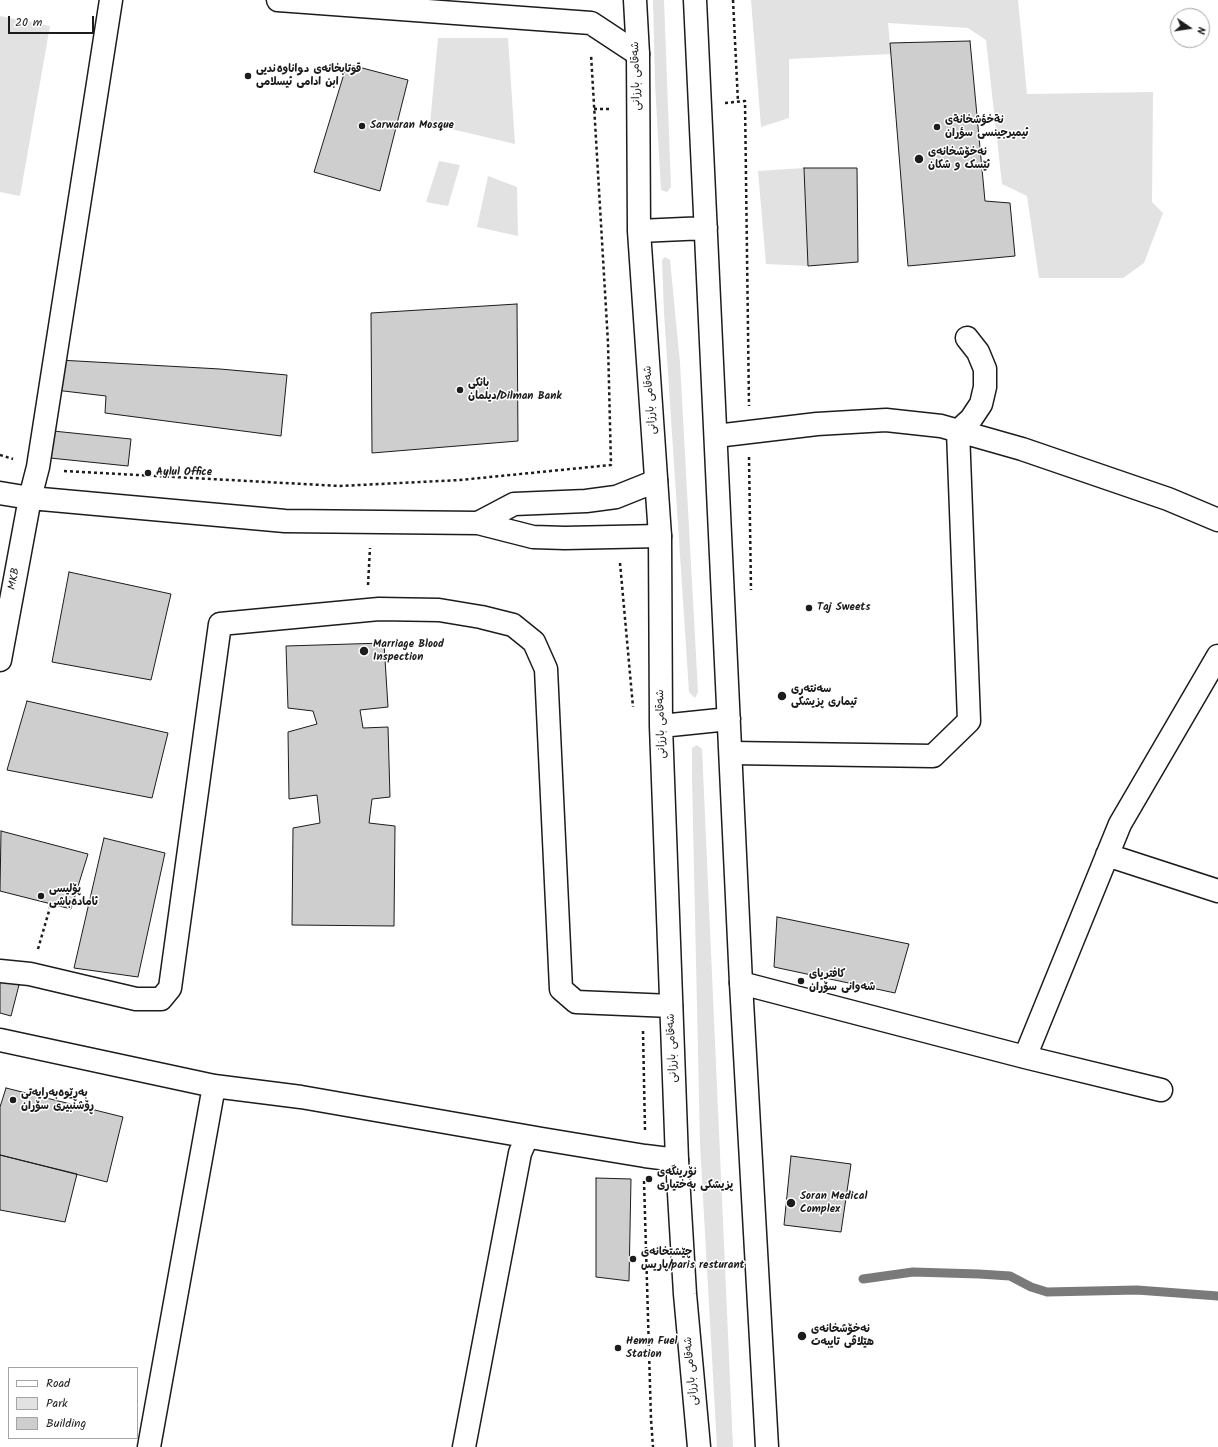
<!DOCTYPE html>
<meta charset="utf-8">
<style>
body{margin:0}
#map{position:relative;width:1218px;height:1447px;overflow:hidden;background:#fff;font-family:Kalam,sans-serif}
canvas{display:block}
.legend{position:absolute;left:8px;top:1367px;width:130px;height:72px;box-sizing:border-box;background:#fff;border:1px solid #a4a4a4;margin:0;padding:5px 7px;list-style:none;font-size:12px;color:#1c1c1c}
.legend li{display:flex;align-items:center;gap:8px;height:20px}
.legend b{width:20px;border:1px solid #a4a4a4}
.north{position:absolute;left:1170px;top:8px;width:40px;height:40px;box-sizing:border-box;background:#fff;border:1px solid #a4a4a4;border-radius:50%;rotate:103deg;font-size:11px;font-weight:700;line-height:16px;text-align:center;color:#1c1c1c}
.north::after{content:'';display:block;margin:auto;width:14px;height:18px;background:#1c1c1c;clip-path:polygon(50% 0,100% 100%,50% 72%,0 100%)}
.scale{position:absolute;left:8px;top:16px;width:86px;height:18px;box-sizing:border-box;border:2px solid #1c1c1c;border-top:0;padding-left:5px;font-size:12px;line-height:14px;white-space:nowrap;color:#1c1c1c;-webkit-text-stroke:3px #fff;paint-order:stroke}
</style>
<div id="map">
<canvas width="1218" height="1447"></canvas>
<ul class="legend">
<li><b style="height:5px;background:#fff"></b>Road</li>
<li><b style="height:11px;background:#e2e2e2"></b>Park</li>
<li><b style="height:11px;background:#cecece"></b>Building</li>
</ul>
<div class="north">N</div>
<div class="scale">20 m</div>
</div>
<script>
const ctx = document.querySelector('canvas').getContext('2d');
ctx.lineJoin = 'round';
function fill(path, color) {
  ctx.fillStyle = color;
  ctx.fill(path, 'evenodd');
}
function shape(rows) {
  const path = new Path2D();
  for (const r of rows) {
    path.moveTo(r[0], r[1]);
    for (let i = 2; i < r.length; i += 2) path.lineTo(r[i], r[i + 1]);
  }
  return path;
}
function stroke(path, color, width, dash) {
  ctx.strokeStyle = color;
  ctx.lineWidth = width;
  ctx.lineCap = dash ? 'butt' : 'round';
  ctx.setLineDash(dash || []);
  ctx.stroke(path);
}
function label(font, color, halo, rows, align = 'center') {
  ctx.font = font + ' Kalam,"Playpen Sans Arabic",sans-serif';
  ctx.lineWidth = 3;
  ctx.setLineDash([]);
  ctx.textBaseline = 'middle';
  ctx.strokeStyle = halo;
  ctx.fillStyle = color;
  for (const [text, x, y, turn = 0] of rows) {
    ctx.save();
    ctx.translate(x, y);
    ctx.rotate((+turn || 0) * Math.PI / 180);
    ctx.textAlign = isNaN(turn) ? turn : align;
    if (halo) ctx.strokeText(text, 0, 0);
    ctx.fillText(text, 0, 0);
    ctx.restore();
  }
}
fill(shape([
 [653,0,664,0,671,187,667,192,661,190,655,84],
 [751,0,1018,0,1027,94,1153,92,1152,202,1163,213,1144,263,1123,278,1039,278,1027,196,1002,184,986,40,968,28,888,23,891,54,789,59,789,118,761,127],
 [0,16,50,26,20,196,0,192],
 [438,38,508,38,515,144,430,124],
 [439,161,460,165,448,206,426,202],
 [804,168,808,266,766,264,758,171],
 [488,176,517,187,518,236,477,227],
 [665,257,670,260,680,363,698,692,695,698,689,692,664,312,662,260],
 [697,745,702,749,733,1447,717,1447,700,1144,692,778,692,748]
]), '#e2e2e2');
stroke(shape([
 [863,1279,913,1272,979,1274,1010,1276,1031,1287,1047,1292,1137,1290,1218,1296]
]), '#7a7a7a', 9);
const building = shape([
 [970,41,985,201,1010,203,1015,256,908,266,890,43,970,41],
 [347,64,408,80,380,191,314,172,347,64],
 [804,168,857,168,858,262,808,266,804,168],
 [517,304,518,441,372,453,371,313,517,304],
 [59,360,220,369,287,375,281,436,105,413,106,396,55,390,59,360],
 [53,431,131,439,128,466,50,458,53,431],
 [69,572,171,594,151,680,52,662,69,572],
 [384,643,388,707,360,710,363,728,388,727,390,797,372,799,369,823,395,826,394,926,292,925,293,828,320,823,317,795,289,799,288,732,317,724,313,711,288,708,286,646,384,643],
 [27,701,168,733,152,798,7,770,27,701],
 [1,831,88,854,71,909,0,891,1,831],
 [104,838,165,853,138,977,74,968,104,838],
 [777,917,909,944,895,993,774,967,777,917],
 [0,981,19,985,11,1016,0,1013,0,981],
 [6,1088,123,1117,107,1182,0,1155,0,1107,6,1088],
 [0,1155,77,1174,65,1222,0,1210,0,1155],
 [791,1156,851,1164,841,1232,784,1225,791,1156],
 [596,1178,631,1179,629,1281,596,1277,596,1178]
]);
fill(building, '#cecece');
stroke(building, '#1c1c1c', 1);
const minor = shape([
 [278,0,591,23,638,54],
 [716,436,817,424,886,420,941,426,1022,449,1168,499,1218,520],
 [30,498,38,467,111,0],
 [731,753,933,756,969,721,958,431,971,419,981,404,985,387,985,369,978,352,967,338],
 [1107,855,1218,891],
 [0,971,30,974,136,999,161,999,170,988,220,624,379,609,439,610,481,617,513,625,534,642,546,669,561,989,576,1002,671,1006],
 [741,983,1025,1057,1161,1090],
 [0,1040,214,1086,301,1097,542,1139,645,1156,677,1160],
 [1025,1057,1120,824,1218,656],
 [149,1447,214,1086],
 [464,1447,520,1153,527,1137]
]);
const major = shape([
 [0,493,30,498,285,521,478,523,533,537,565,538,660,536],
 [478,523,514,504,586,501,616,497,656,481],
 [0,660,30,498]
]);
const highway = shape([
 [635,0,638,54,639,231,660,536,661,726,677,1160,685,1294,699,1447],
 [695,0,741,983,767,1447],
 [639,231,706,228],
 [661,726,729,719]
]);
stroke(minor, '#1c1c1c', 25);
stroke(major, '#1c1c1c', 25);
stroke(highway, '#1c1c1c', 25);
stroke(shape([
 [733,0,738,102],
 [725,103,745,101,749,406],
 [594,109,612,109],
 [0,455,13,459],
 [749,457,751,590],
 [64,471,340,486,460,480,611,465,608,343,591,54],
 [620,563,633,707],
 [368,585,370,548],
 [38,949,51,904],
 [643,1031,645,1130],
 [644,1181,651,1419,653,1447]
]), '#1c1c1c', 2.5, [3, 3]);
stroke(minor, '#fff', 22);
stroke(major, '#fff', 22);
stroke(highway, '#fff', 22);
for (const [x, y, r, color] of [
 [248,76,4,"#1c1c1c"],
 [362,126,4,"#1c1c1c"],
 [937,127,4,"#1c1c1c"],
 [919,159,5,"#1c1c1c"],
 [460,390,4,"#1c1c1c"],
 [148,473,4,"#1c1c1c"],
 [809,608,4,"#1c1c1c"],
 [364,651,5,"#1c1c1c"],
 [782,696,5,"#1c1c1c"],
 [41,896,4,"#1c1c1c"],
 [801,981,4,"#1c1c1c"],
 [13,1100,4,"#1c1c1c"],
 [649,1179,4,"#1c1c1c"],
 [791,1203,5,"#1c1c1c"],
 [633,1259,4,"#1c1c1c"],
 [802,1336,5,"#1c1c1c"],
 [618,1348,4,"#1c1c1c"]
]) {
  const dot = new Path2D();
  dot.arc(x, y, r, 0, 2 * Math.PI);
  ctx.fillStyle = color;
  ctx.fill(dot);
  stroke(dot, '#fff', 1.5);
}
label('bold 11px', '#1c1c1c', '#fff', [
 ["قوتابخانەی دواناوەندیی",256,70],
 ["ابن ادامی ئیسلامی",256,83],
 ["نةخؤشخانةى",945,121],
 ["ئیميرجينسى سؤران",945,134],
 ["Sarwaran Mosque",370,126],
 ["نەخۆشخانەی",928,153],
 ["ئێسک و شکان",928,166],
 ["بانکی",468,384],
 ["دیلمان/Dilman Bank",468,397],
 ["Aylul Office",156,473],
 ["Taj Sweets",817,608],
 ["Marriage Blood",373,645],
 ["Inspection",373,658],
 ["سەنتەری",791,690],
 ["تیماری پزیشکی",791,703],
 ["پۆلیسی",49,890],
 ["ئامادەباشی",49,903],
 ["کافتریای",809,975],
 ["شەوانی سۆران",809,988],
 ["بەڕێوەبەرایەتی",21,1094],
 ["ڕۆشنبیری سۆران",21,1107],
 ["نۆرینگەی",657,1173],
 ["پزیشکی بەختیاری",657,1186],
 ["Soran Medical",800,1197],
 ["Complex",800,1210],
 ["چێشتخانەی",641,1253],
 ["پاریس/paris resturant",641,1266],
 ["نەخۆشخانەی",811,1330],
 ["هێلاڤی تایبەت",811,1343],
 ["Hemn Fuel",626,1342],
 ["Station",626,1355]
], 'left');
label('11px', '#1c1c1c', '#fff', [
 ["شەقامی بارزانی",637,76,-91],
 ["شەقامی بارزانی",651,400,-94],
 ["MKB",15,579,-80],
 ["شەقامی بارزانی",662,724,-91],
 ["شەقامی بارزانی",673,1048,-92],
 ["شەقامی بارزانی",692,1371,-95]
]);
</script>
